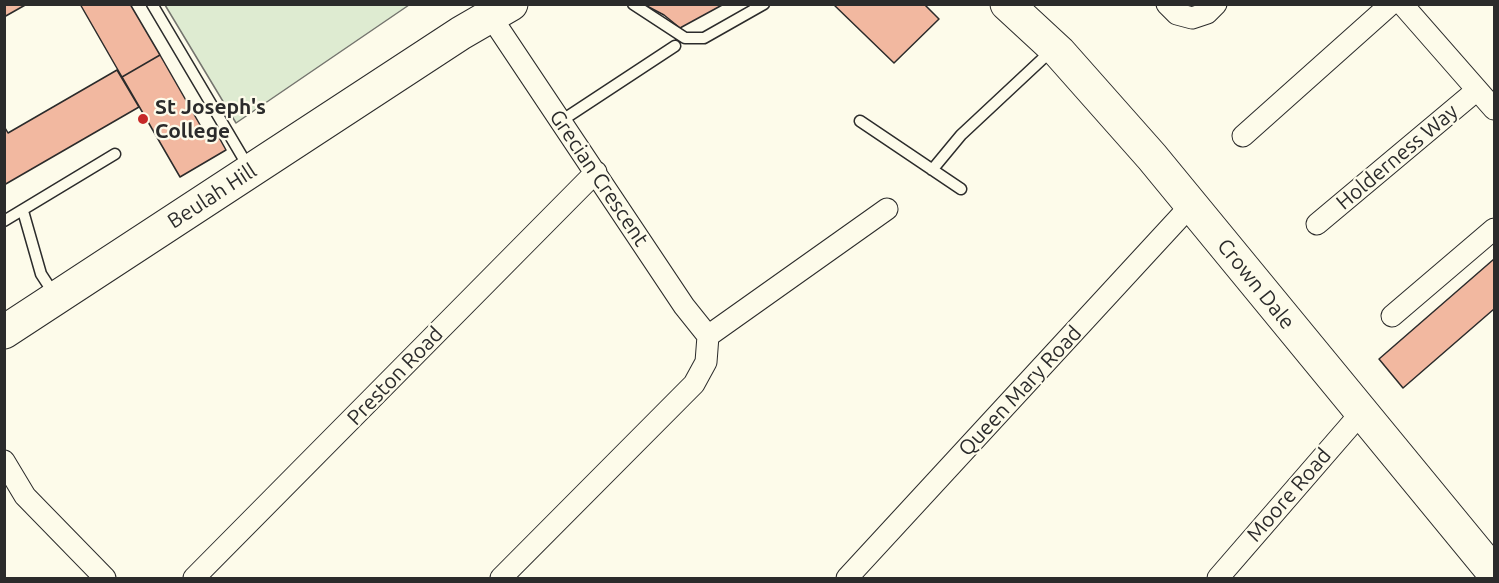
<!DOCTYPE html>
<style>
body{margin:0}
#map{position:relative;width:1499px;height:583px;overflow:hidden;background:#fdfbea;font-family:Ubuntu,sans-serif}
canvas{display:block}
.frame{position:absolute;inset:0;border:6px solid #2b2b2b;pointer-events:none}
</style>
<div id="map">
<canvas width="1499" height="583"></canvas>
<div class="frame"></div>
</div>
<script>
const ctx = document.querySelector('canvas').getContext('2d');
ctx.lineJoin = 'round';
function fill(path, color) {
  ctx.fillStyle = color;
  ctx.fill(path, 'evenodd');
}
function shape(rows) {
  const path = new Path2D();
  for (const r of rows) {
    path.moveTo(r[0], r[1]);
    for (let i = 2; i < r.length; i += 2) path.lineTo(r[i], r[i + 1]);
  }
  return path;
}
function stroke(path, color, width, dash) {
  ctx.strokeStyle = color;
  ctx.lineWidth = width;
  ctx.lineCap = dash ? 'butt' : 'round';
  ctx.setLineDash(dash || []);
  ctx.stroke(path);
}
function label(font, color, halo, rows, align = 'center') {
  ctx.font = font + ' Ubuntu,sans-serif';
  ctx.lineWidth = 4.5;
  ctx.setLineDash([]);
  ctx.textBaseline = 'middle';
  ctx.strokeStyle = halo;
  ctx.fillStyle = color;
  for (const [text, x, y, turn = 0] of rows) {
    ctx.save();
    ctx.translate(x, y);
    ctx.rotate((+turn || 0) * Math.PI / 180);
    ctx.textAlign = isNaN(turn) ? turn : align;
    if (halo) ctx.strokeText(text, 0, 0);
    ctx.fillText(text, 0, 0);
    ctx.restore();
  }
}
const green = shape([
 [165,5,409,5,236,123,165,5]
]);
fill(green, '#deebd1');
stroke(green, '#74746e', 1.5);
const building = shape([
 [4,4,27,4,4,17,4,4],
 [80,4,130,4,160,55,122,77,80,4],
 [643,4,724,4,680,28,664,15,643,4],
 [833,4,924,4,939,19,894,63,833,4],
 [160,55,207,137,216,132,226,150,180,177,122,77,160,55],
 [117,70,139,107,4,185,4,126,8,133,117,70],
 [1494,259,1494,309,1403,388,1379,359,1494,259]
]);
fill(building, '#f2b8a0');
stroke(building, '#2b2b2b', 1.5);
const lane = shape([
 [152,4,249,168],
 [633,4,685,38,704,38,764,4],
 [561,121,675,46],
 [860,121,961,189],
 [932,170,961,135,1052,50],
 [23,211,41,274,54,294],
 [4,221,115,154]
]);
const street = shape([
 [1167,4,1177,14,1192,18,1207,13,1216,4],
 [1402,4,1494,109],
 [491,17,684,306,708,336,706,362,694,384,501,578],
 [1243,136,1391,4],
 [1317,224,1477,90],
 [1392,316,1494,229],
 [708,336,887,209],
 [4,461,25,496,105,578],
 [194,578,596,172],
 [847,578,1192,204],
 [1218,578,1361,413]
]);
const primary = shape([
 [1007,4,1059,52,1152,157,1494,573],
 [4,332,461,33,511,4]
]);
stroke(lane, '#2b2b2b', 13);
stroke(street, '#2b2b2b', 23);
stroke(primary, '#2b2b2b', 35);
stroke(lane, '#fdfbea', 10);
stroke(street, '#fdfbea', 21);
stroke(primary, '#fdfbea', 33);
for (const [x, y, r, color] of [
 [143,119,6,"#c62828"]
]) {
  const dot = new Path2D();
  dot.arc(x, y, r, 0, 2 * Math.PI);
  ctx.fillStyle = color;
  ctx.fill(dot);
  stroke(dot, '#fdfbea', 2);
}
label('bold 21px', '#2b2b2b', '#fdfbea', [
 ["St Joseph's",155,107],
 ["College",155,131]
], 'left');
label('21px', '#2b2b2b', '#fdfbea', [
 ["Holderness Way",1397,157,-40],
 ["Grecian Crescent",599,178,56],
 ["Beulah Hill",212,196,-33],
 ["Crown Dale",1256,284,51],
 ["Preston Road",395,376,-46],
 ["Queen Mary Road",1020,391,-47],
 ["Moore Road",1289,495,-49]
]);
</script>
